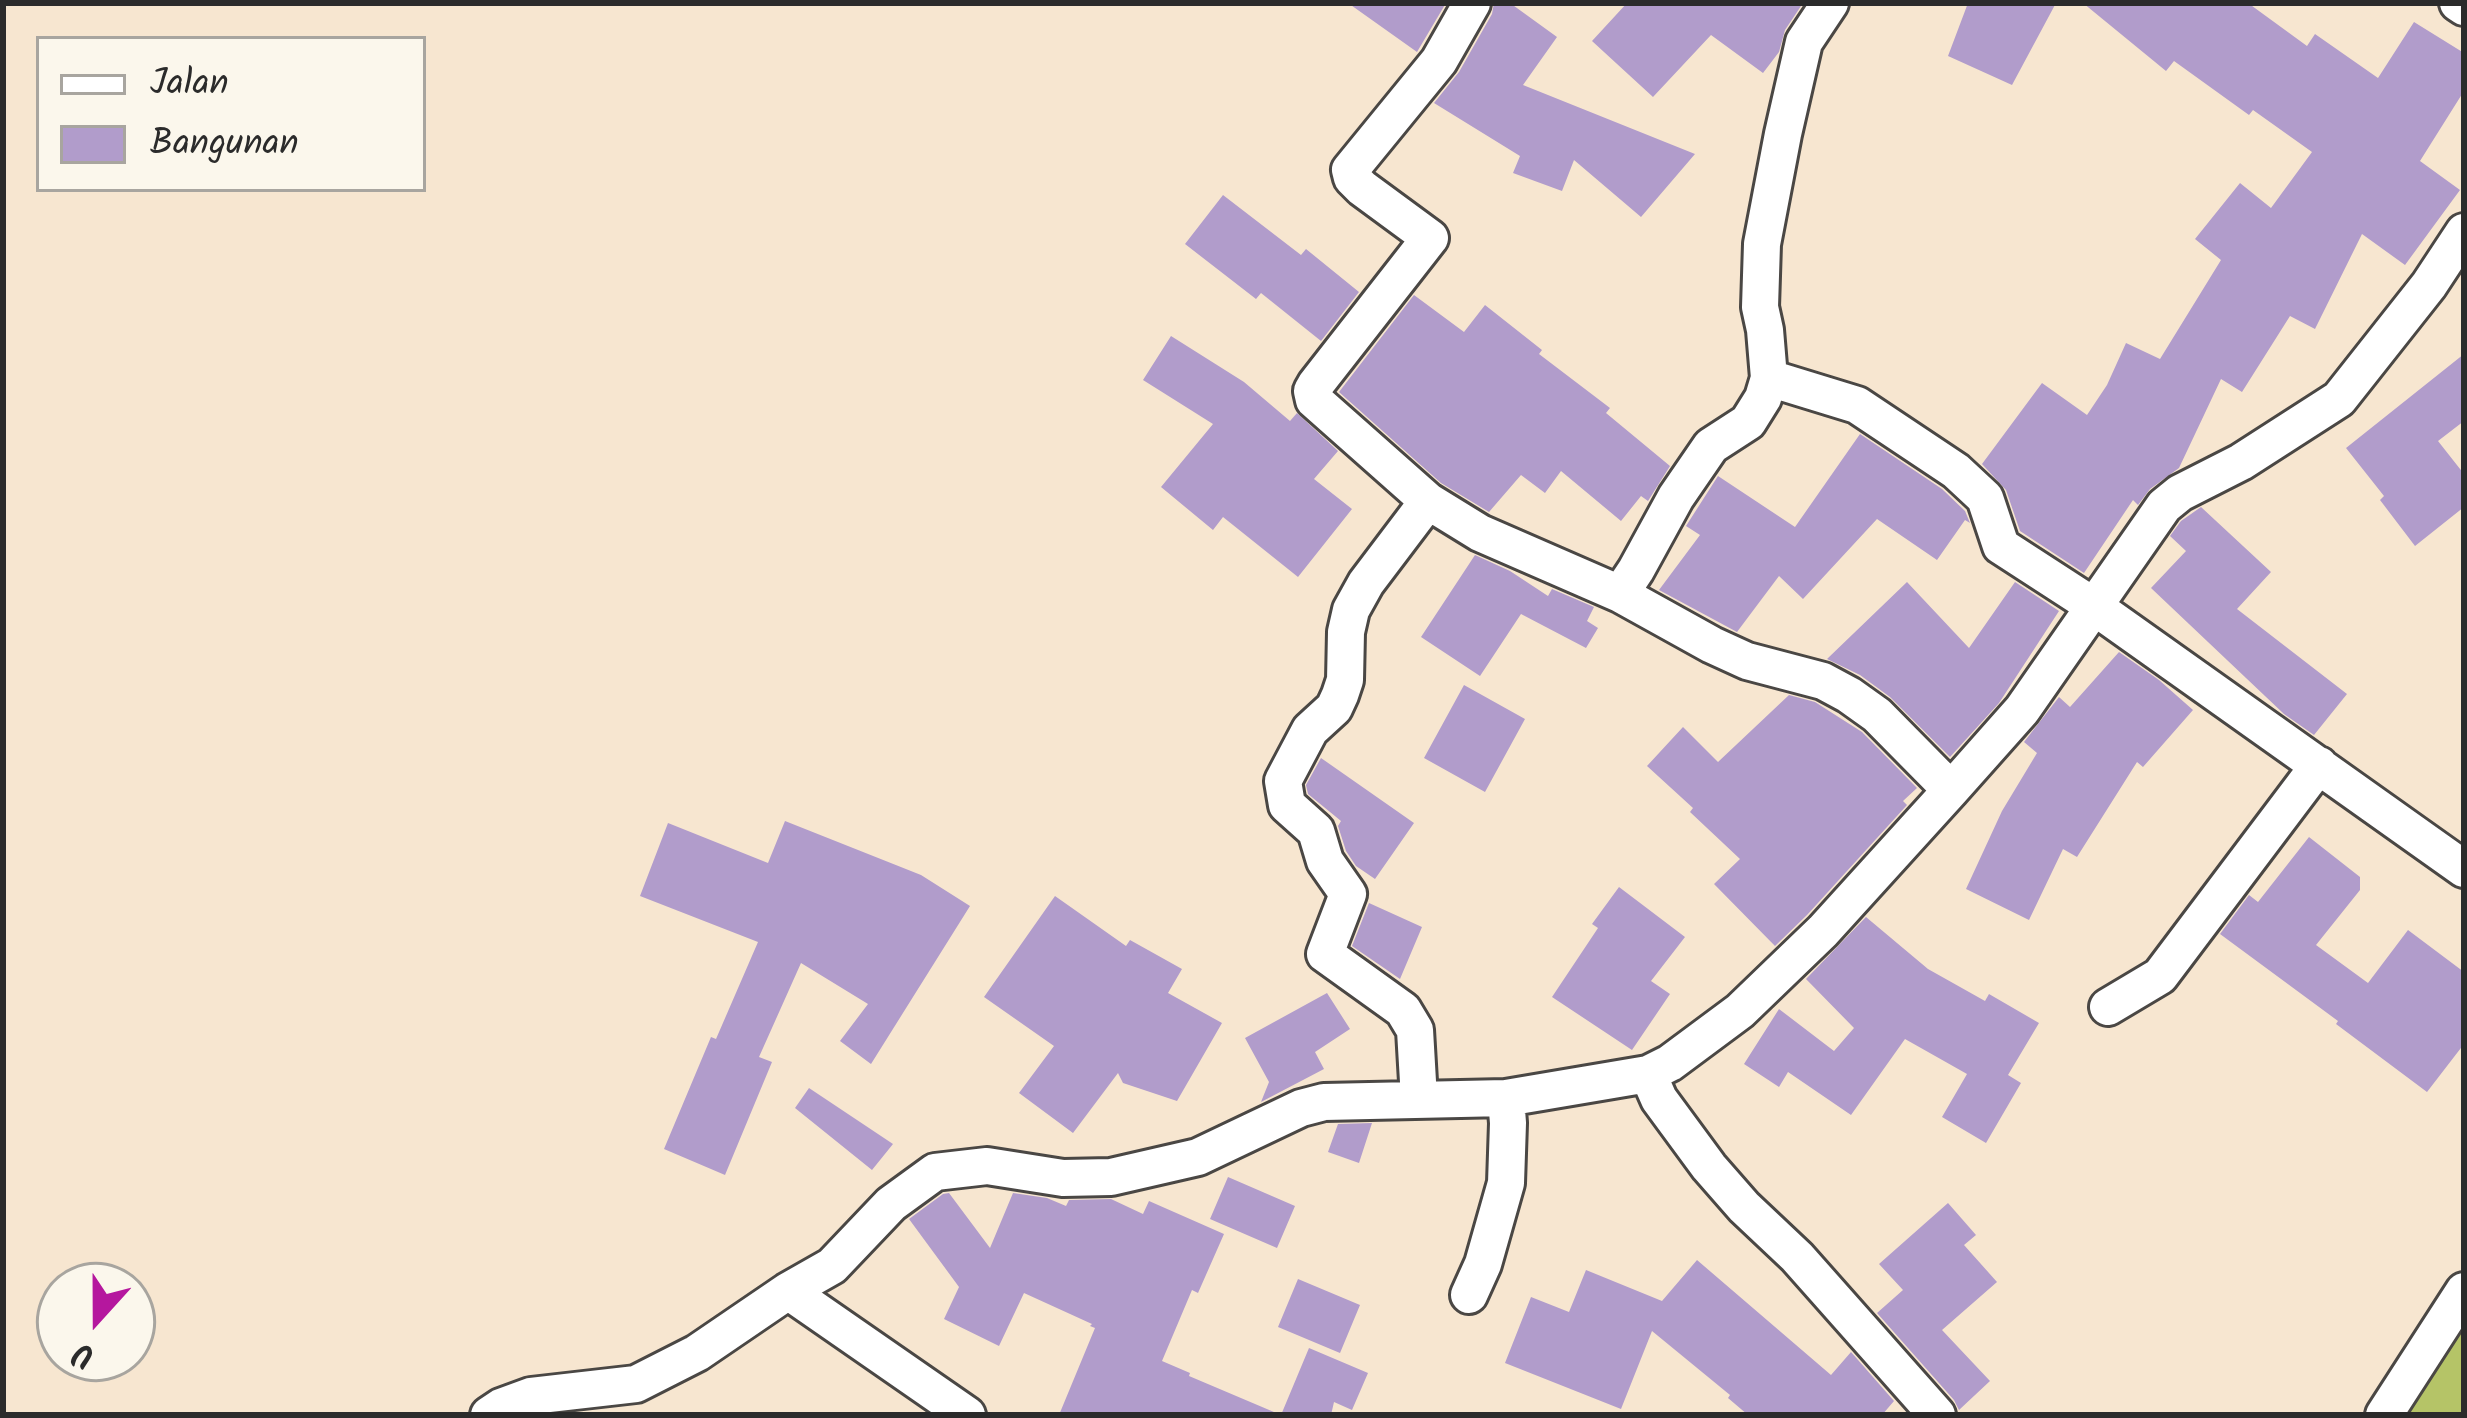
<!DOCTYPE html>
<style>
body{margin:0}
#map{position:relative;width:2467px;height:1418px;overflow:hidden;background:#f7e6d0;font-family:Kalam,sans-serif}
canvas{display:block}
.frame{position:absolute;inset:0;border:6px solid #2b2b2b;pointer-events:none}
.legend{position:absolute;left:36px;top:36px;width:390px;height:156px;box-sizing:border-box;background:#fbf7ec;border:3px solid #a8a59f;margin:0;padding:15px 21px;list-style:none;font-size:36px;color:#2b2b2b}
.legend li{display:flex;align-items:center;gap:24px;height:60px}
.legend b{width:60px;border:3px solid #a8a59f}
.north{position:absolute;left:36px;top:1262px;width:120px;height:120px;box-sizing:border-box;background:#fbf7ec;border:3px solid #a8a59f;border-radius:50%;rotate:201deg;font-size:33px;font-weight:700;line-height:48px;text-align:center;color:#2b2b2b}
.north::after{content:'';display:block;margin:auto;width:42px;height:54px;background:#b5179e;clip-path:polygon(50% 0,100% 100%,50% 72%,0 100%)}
</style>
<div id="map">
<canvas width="2467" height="1418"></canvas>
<div class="frame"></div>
<ul class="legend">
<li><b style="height:15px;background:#fff"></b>Jalan</li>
<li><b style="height:33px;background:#b19ccb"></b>Bangunan</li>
</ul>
<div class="north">U</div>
</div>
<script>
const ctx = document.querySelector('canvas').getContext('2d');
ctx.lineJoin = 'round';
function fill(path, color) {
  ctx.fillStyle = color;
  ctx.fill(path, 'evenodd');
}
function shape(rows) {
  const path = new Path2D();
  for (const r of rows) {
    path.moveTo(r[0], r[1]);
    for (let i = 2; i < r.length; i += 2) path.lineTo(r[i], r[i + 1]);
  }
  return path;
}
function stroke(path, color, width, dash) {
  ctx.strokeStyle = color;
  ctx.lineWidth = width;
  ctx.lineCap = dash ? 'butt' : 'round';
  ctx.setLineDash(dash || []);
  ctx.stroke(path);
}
fill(shape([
 [2464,1291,2464,1415,2384,1415]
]), '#b5c467');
fill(shape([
 [1348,3,1446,3,1417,52],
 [1494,3,1510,3,1557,37,1523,85,1695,154,1641,217,1574,160,1562,191,1513,173,1520,156,1434,103,1459,72,1492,14],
 [1627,3,1803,3,1785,30,1779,52,1763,73,1711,35,1653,97,1592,41],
 [1968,3,2056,3,2012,85,1948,56],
 [2083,3,2248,3,2307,46,2315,34,2378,78,2414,22,2464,53,2464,91,2420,161,2460,190,2405,265,2362,234,2315,329,2290,316,2242,392,2221,379,2179,468,2150,489,2138,505,2133,500,2084,573,2020,531,2006,490,1982,464,2042,383,2087,415,2107,385,2126,343,2160,359,2221,260,2195,239,2240,183,2271,208,2312,152,2253,110,2249,115,2174,61,2166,71],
 [1223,195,1301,255,1306,249,1359,292,1321,341,1261,293,1256,299,1185,244],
 [1414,295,1464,332,1485,305,1542,350,1539,354,1610,408,1606,413,1670,466,1648,501,1641,496,1621,521,1561,471,1545,493,1521,475,1489,512,1441,483,1339,392],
 [1171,336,1244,382,1290,421,1297,413,1338,451,1314,479,1352,509,1298,577,1223,517,1213,530,1161,487,1213,424,1143,380],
 [2464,354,2464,421,2438,441,2464,474,2464,507,2415,546,2380,500,2384,496,2346,448],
 [1860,434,1942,489,1965,511,1970,523,1965,520,1937,560,1877,519,1803,599,1779,576,1737,632,1659,590,1700,535,1686,526,1718,476,1795,527],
 [2201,507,2271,572,2237,609,2347,694,2314,735,2284,714,2151,588,2186,551,2170,536,2181,521],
 [1475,555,1510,571,1548,596,1552,589,1594,607,1587,621,1598,628,1586,648,1521,614,1480,676,1421,637],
 [1907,582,1969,648,2015,582,2059,611,1999,703,1950,757,1890,697,1860,675,1827,659],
 [2119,652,2159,680,2193,710,2143,767,2137,762,2077,857,2063,849,2029,920,1966,889,2002,811,2037,753,2024,742,2059,697,2070,707],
 [1464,685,1525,719,1485,792,1424,758],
 [1789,695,1815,702,1862,732,1917,788,1903,801,1907,805,1807,915,1775,946,1714,884,1740,859,1690,812,1693,808,1647,766,1683,727,1718,762],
 [1321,758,1414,823,1375,879,1356,866,1346,851,1338,826,1341,821,1308,794,1306,785],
 [785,821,921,875,970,906,871,1064,840,1041,868,1004,801,963,759,1057,772,1062,725,1175,664,1149,711,1037,716,1039,758,942,640,896,668,823,768,863],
 [2309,837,2360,877,2360,890,2316,945,2368,983,2408,930,2464,972,2464,1044,2427,1092,2336,1024,2338,1021,2220,934,2249,895,2258,902],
 [1619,887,1685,937,1651,981,1670,994,1632,1050,1552,997,1598,928,1592,924],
 [1055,896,1126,946,1130,940,1182,969,1168,993,1222,1023,1177,1101,1123,1083,1118,1073,1073,1133,1019,1093,1054,1046,984,997],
 [1369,903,1422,927,1400,979,1352,946],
 [1866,917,1928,969,1985,1001,1989,994,2039,1023,2008,1075,2021,1083,1986,1143,1942,1117,1967,1074,1905,1039,1851,1115,1788,1072,1779,1087,1744,1064,1779,1009,1834,1051,1854,1028,1806,979],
 [1327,993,1350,1029,1315,1052,1324,1069,1261,1102,1269,1082,1245,1038],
 [809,1088,893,1144,872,1170,795,1108],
 [1372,1123,1359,1163,1328,1152,1338,1124],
 [1228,1177,1295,1206,1277,1248,1210,1219],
 [949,1193,990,1248,1013,1193,1047,1198,1066,1206,1069,1200,1111,1199,1143,1214,1149,1201,1224,1234,1198,1293,1192,1290,1162,1361,1190,1373,1189,1376,1281,1415,1059,1415,1095,1328,1090,1326,1092,1324,1024,1293,999,1346,944,1319,959,1287,909,1219,943,1194],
 [1948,1203,1976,1235,1964,1245,1997,1282,1942,1330,1990,1381,1959,1410,1954,1400,1877,1313,1903,1290,1879,1264],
 [1697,1260,1831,1375,1851,1352,1894,1401,1882,1415,1748,1415,1728,1398,1730,1395,1652,1331,1621,1409,1505,1363,1531,1297,1569,1312,1586,1270,1662,1301],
 [1298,1279,1360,1305,1340,1353,1278,1327],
 [1309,1348,1368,1373,1352,1410,1334,1402,1331,1415,1281,1415]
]), '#b19ccb');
const street = shape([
 [1472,3,1439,61,1350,170,1352,178,1362,188,1430,238,1316,384,1312,391,1314,400,1428,501,1480,533,1620,594,1712,645,1747,661,1823,681,1849,695,1877,715,1951,790],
 [2458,3,2464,7],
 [1769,378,1857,405,1956,471,1985,498,2001,546,2092,605,2464,869],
 [1620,594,1636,570,1676,497,1711,446,1748,422,1763,398,1769,378,1765,330,1760,307,1762,244,1783,134,1804,42,1830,3],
 [2108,1007,2160,976,2319,765],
 [1648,1074,1659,1099,1709,1167,1744,1207,1797,1257,1937,1415],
 [1419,1099,1415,1030,1403,1010,1325,954,1348,894,1325,861,1316,831,1287,805,1283,781,1310,730,1334,708,1340,695,1345,680,1346,632,1351,610,1366,583,1428,501],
 [788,1291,967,1415],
 [1469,1295,1483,1264,1506,1183,1508,1123,1506,1098],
 [489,1415,501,1407,531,1396,636,1384,697,1353,788,1291,832,1266,891,1204,935,1172,987,1166,1063,1178,1111,1177,1198,1157,1301,1108,1324,1102,1506,1098,1648,1074,1670,1063,1740,1011,1823,931,1951,790,2022,710,2164,506,2180,493,2241,462,2339,399,2429,285,2464,232],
 [2384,1415,2464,1291]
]);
stroke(street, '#4a4744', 42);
stroke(street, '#fff', 36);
</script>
